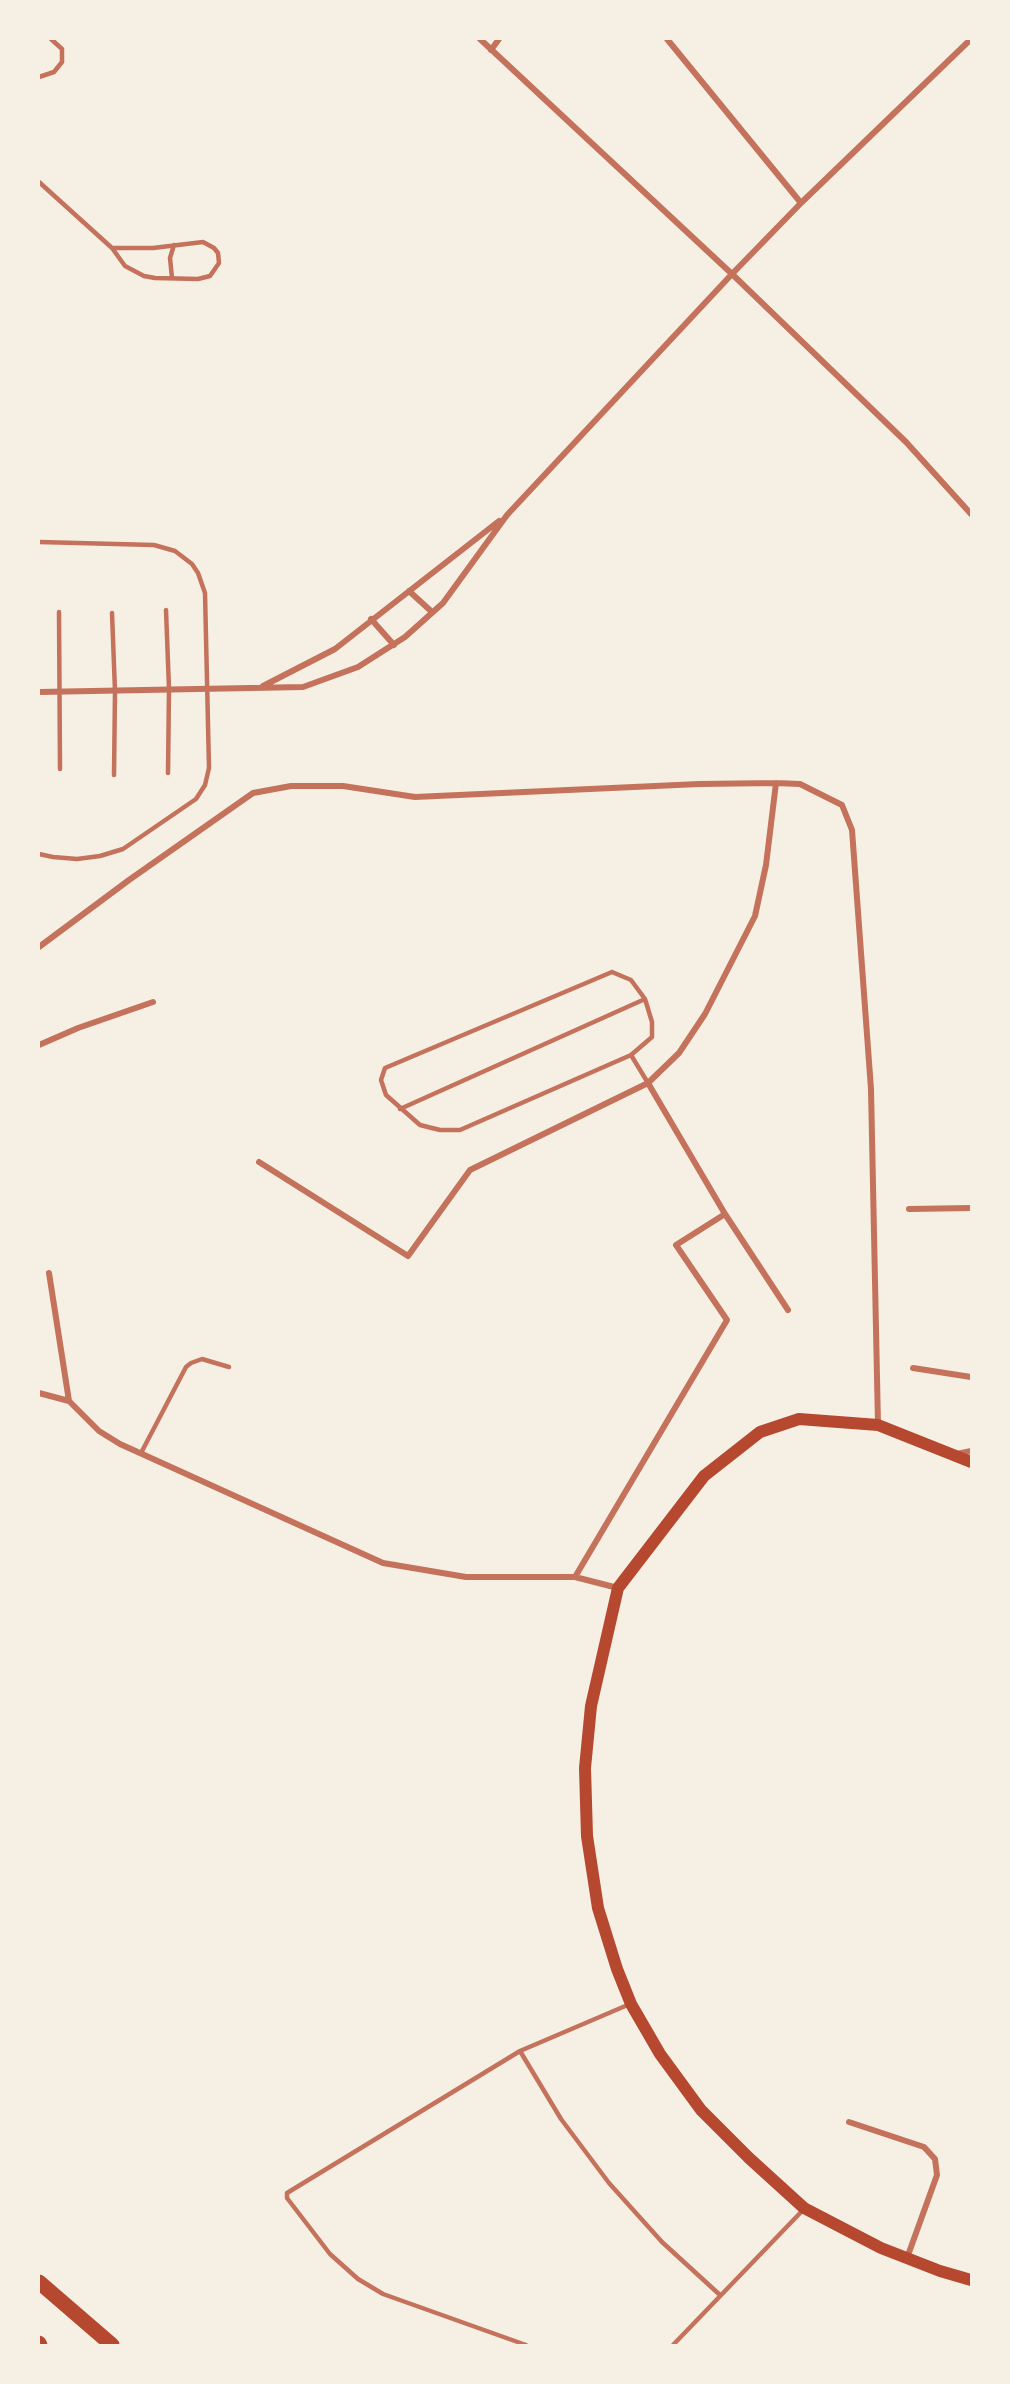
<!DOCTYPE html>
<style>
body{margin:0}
#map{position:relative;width:1010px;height:2384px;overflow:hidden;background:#f6efe4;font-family:Spectral,serif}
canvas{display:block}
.frame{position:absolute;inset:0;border:40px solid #f6efe4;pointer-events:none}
</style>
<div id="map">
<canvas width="1010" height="2384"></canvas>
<div class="frame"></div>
</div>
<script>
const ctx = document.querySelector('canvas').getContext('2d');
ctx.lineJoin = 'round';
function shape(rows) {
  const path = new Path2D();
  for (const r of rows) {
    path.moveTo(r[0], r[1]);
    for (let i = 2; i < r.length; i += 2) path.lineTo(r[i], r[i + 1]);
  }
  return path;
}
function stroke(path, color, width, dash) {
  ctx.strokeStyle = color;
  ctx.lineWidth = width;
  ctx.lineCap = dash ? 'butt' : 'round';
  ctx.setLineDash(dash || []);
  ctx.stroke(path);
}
stroke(shape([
 [39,77,54,72,62,62,62,49,51,39],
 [39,182,112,248],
 [203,242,214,248,218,253,219,263,210,276,198,279,155,278,144,276,125,266,112,248,153,248,203,242],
 [172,278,170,258,174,245],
 [39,542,154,545,175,551,192,564,198,573,205,593,209,768,205,785,196,799,123,849,100,856,77,859,53,857,39,854],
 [166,610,169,689,168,773],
 [59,612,60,769],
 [112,613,115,691,114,775],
 [612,972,631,980,645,999,652,1022,652,1037,631,1055,460,1130,440,1130,420,1125,386,1095,381,1080,385,1068,612,972],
 [631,1055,648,1083],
 [400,1109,645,999],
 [141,1453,186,1367,191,1363,202,1359,229,1367],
 [520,2051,561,2119,609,2183,662,2242,720,2295],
 [526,2345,383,2294,358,2279,330,2254,287,2198,287,2193,520,2051,630,2004],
 [673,2345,803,2210]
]), '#c5725c', 4.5);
stroke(shape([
 [480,39,732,274,906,442,971,514],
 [667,39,801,203],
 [491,50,499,39],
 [409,591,432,612],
 [371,619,394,645],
 [263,686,335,649,499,521],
 [39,692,303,687,358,667,405,637,443,603,507,515,732,274,801,203,971,39],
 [39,947,129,880,253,793,291,786,343,786,415,797,699,784,776,783,800,784,842,805,852,830,871,1089,878,1425],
 [39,1045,78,1028,153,1002],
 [259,1162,408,1256,470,1170,648,1083],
 [909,1209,971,1208],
 [725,1214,788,1310],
 [49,1273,69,1401],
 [913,1368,971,1377],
 [39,1393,69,1401,99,1431,120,1444,383,1563,466,1577,575,1577,618,1588],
 [957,1454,971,1451],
 [575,1577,727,1320,676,1245,725,1214,648,1083,679,1053,705,1014,755,916,766,865,776,783],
 [849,2122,924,2147,935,2159,937,2175,907,2258]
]), '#c5725c', 6);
stroke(shape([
 [971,1462,878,1425,799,1419,760,1432,704,1476,618,1588,591,1706,585,1768,587,1836,598,1908,617,1969,631,2004,660,2054,701,2110,749,2158,804,2208,881,2248,940,2271,971,2280]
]), '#b5482f', 12);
stroke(shape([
 [39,2282,112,2345],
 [39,2343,40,2345]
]), '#b5482f', 15);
</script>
